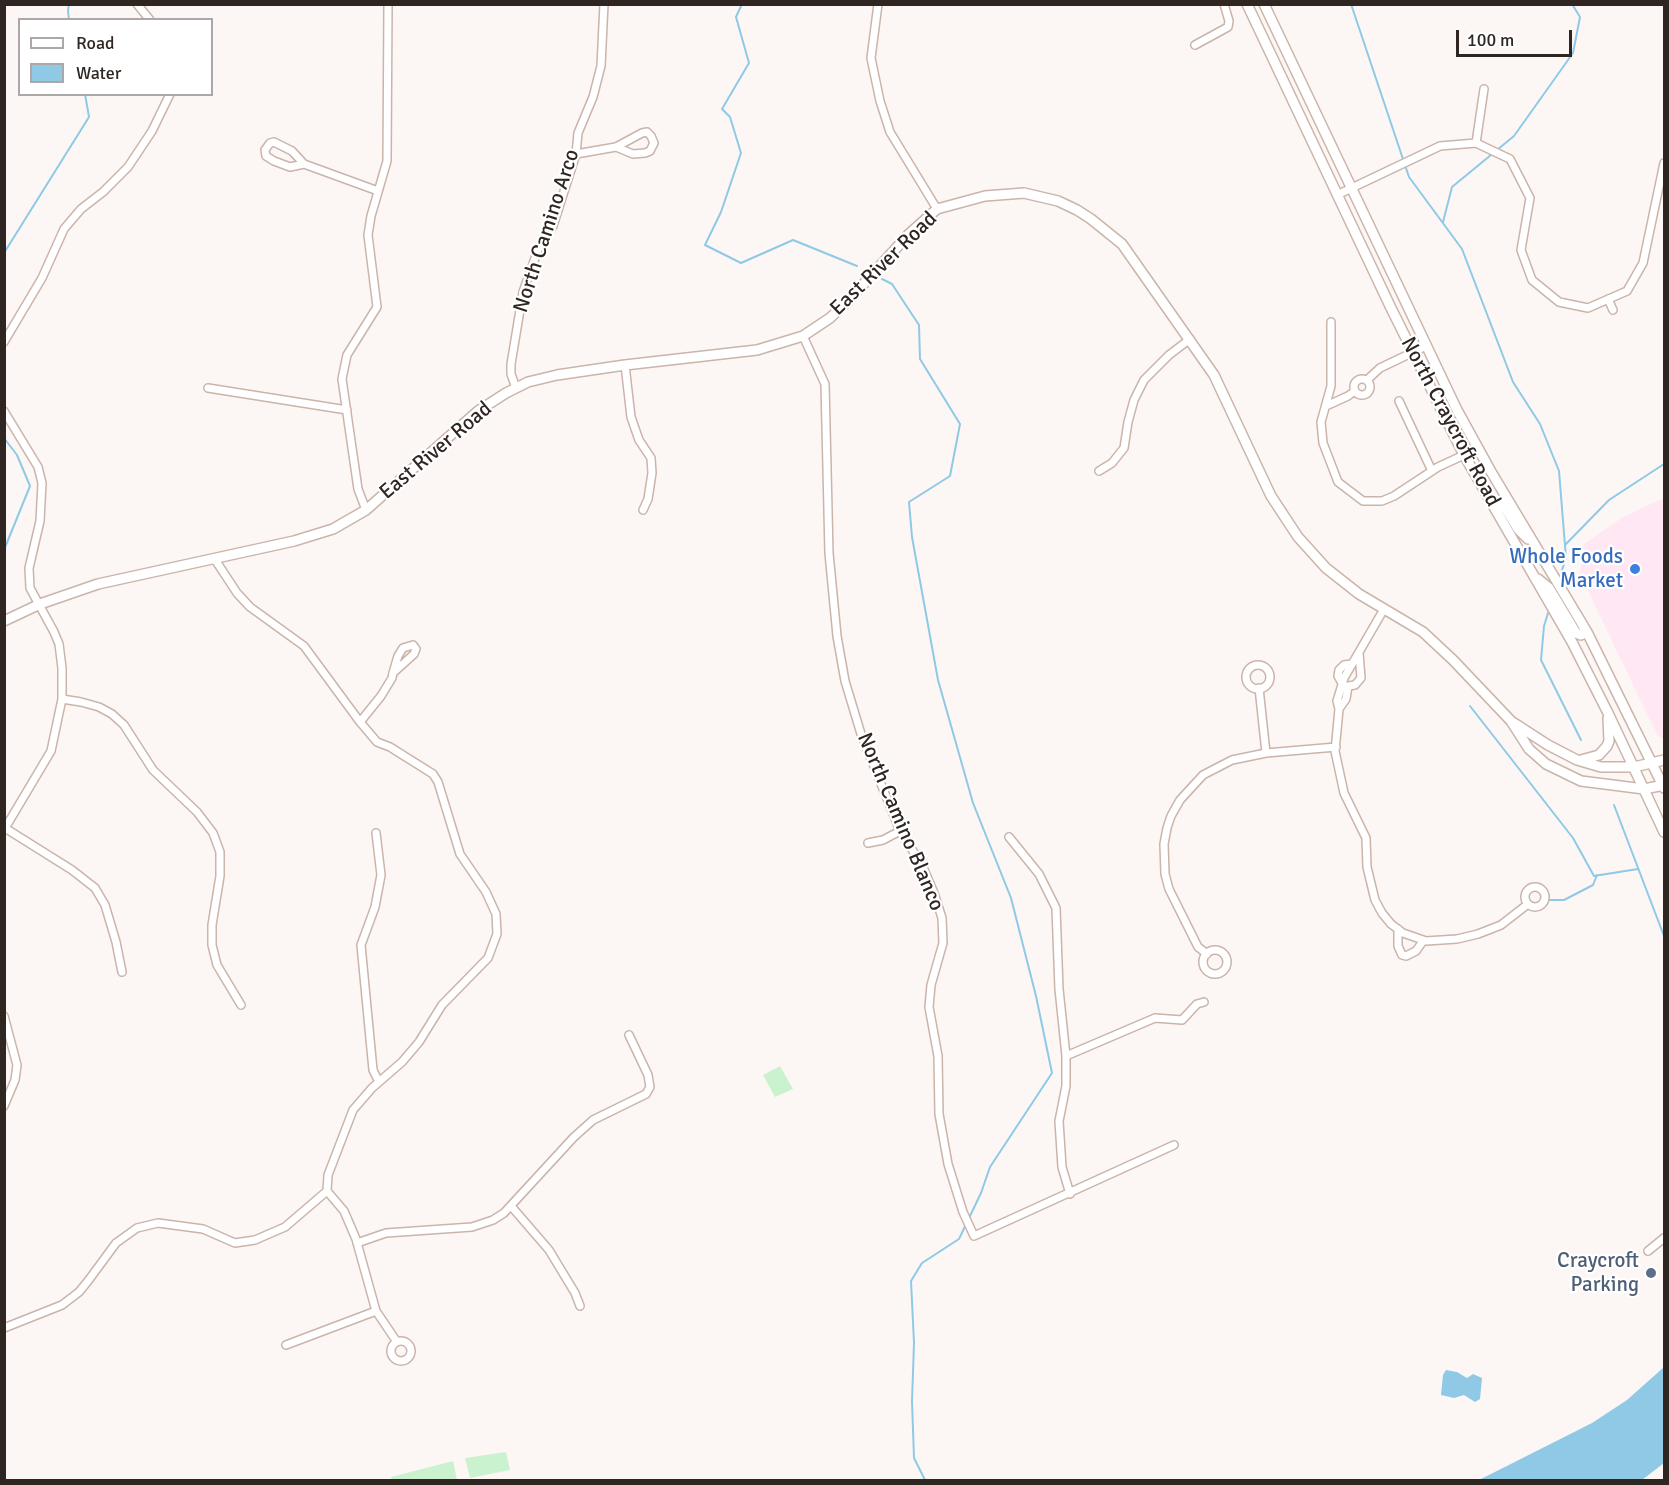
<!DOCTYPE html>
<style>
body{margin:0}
#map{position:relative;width:1669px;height:1485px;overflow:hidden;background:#fcf7f5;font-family:Signika,sans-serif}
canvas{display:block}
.frame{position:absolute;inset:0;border:6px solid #2f2622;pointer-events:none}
.legend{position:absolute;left:18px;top:18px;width:195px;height:78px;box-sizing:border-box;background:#fff;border:2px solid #aca8a7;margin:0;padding:8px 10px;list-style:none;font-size:18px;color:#2f2622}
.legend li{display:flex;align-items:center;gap:12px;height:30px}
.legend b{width:30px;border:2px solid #aca8a7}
.scale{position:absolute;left:1456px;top:30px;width:116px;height:27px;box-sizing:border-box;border:3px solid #2f2622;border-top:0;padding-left:8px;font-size:18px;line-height:21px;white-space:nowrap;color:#2f2622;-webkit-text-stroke:4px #fff;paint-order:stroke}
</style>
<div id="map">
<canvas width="1669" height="1485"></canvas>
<div class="frame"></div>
<ul class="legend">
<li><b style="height:8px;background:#fff"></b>Road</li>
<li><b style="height:16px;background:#8fc9e6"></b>Water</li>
</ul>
<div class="scale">100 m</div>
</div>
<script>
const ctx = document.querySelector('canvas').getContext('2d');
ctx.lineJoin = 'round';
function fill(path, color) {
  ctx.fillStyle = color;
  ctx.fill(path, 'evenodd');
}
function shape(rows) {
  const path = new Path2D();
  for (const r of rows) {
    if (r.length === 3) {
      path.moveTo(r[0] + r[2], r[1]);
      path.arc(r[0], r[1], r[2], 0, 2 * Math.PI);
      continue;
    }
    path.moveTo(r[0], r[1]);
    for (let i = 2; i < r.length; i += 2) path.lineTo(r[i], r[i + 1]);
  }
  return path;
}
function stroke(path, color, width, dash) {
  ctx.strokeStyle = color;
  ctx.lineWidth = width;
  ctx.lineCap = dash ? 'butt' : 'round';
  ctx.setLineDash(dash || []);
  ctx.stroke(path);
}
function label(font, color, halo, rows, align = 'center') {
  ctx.font = font + ' Signika,sans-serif';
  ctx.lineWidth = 4.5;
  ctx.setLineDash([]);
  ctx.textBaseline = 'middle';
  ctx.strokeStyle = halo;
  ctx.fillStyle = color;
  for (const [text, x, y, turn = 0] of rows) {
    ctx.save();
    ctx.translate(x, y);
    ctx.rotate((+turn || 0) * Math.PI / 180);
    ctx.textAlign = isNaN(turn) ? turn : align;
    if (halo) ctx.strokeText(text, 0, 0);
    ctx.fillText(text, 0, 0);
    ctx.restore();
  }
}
fill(shape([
 [1664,498,1664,739,1657,735,1580,574,1584,544,1623,517]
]), '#ffe7f3');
fill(shape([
 [780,1066,793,1089,775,1097,763,1075],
 [506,1452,510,1470,470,1478,465,1458],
 [453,1461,457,1480,392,1480,391,1477]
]), '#cbf2cf');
fill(shape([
 [1664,1367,1664,1463,1642,1480,1479,1480,1592,1423,1627,1400],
 [1446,1370,1457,1372,1467,1378,1473,1374,1482,1378,1480,1399,1475,1402,1464,1395,1454,1398,1441,1395,1443,1375]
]), '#8fc9e6');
stroke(shape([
 [69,4,68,11,69,20],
 [742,4,736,17,749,63,722,109,730,117,741,153,721,212,705,245,741,263,793,240,857,266],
 [1351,4,1409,177,1462,249,1513,382,1540,424,1559,471,1566,558,1559,579],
 [1443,222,1452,187,1514,136,1573,53,1580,17,1572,4],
 [4,253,89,117,85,94],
 [882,279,892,284,919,325,920,359,960,424,950,476,909,502,912,537,938,680,973,803,1011,898,1036,996,1052,1073,990,1167,981,1193,959,1239,922,1263,911,1281,914,1343,912,1401,914,1458,925,1480],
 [4,438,17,455,30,486,4,550],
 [1565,545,1609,500,1664,464],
 [1549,610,1544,626,1541,660,1581,740],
 [1470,706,1573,838,1594,876,1638,869],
 [1614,805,1664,936],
 [1548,900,1564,900,1593,885,1597,875]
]), '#8fc9e6', 2);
const street = shape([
 [137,4,150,20],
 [878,4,871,58,880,101,890,132,937,209],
 [1195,45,1228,27,1229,21,1224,4],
 [1476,143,1484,89],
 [576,154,616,147,642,133,647,132,651,136,654,143,650,151,645,153,633,154,616,147],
 [304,164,290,167,274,161,266,156,265,150,270,143,274,142,292,151,304,164,378,191],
 [1337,195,1440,146,1476,143,1510,159,1530,198,1521,250,1532,280,1559,302,1588,308,1627,291,1643,263,1664,163],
 [1608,299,1613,310],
 [1331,322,1331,386,1321,422,1323,443,1338,482,1363,501,1382,501,1394,496,1438,467,1464,455],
 [803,336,825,384,829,553,837,636,845,681,861,734,900,831,922,865,934,893,942,918,943,943,931,985,929,1007,938,1056,939,1114,948,1164,963,1212,974,1236,1174,1145],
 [4,342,42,278,64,229,81,209,103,192,128,167,152,131,170,94],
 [625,365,631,417,639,440,651,458,652,473,648,499,643,510],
 [1362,387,8],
 [1367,380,1380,368,1426,346],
 [208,388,347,410],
 [516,388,511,374,511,364,523,292,539,247,553,226,576,154,578,133,593,97,601,66,604,4],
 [1399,401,1432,471],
 [1326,406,1348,396,1355,391],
 [4,411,38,467,42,483,40,521,29,568,30,588,54,632,59,644,62,668,62,699,51,751,4,830],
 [1099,471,1112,463,1124,448,1128,422,1134,400,1144,380,1169,355,1190,339],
 [366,510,358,489,342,379,347,355,377,307,368,235,371,216,387,161,388,4],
 [214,558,237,593,250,607,304,646,360,722,377,742,390,747,433,774,438,782,460,854,486,892,496,914,497,934,488,958,442,1005,419,1042,402,1062,372,1088,353,1110,328,1175,327,1191,344,1211,356,1239,376,1311,397,1342],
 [1258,677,12],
 [1343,685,1338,676,1339,670,1344,665,1351,664],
 [1348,686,1346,699,1339,709,1337,701,1344,678,1384,609],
 [1348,686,1355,685,1361,678,1359,653],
 [1259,688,1266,753],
 [62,699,81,702,99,707,112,714,124,725,153,770,197,812,213,833,220,852,220,876,212,925,212,945,217,965,241,1005],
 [1339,709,1335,751,1344,793,1366,838,1367,867,1375,900,1382,913,1391,924,1403,933,1426,941,1457,939,1478,934,1501,925,1528,904],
 [360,722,381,696,392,678,393,673,395,666,398,656,403,648,413,645,416,649,414,654,393,673],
 [5,828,72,870,95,888,105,905,116,942,122,972],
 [376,833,381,875,375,907,361,945,373,1070,379,1082],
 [1009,837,1039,874,1056,908,1059,989,1066,1056,1066,1086,1059,1121,1062,1167,1070,1194],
 [868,843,883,840,900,831],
 [1535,897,10],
 [1398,929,1398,946,1402,955,1406,956,1416,951,1423,941],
 [1215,962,12],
 [1207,954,1198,947,1169,889,1165,874,1164,844,1167,828,1171,816,1180,800,1203,775,1232,760,1266,753,1336,747],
 [4,1016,17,1065,15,1080,4,1106],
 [1066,1056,1155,1018,1182,1020,1197,1004,1204,1002],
 [511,1206,549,1250,575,1293,580,1306],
 [357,1243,386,1233,472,1227,493,1220,504,1213,574,1137,593,1120,646,1094,650,1087,648,1075,629,1035],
 [1648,1251,1664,1238],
 [4,1328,62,1305,79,1292,88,1281,116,1243,137,1228,158,1223,203,1229,235,1243,255,1240,285,1227,327,1191],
 [401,1351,10],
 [286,1345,376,1311]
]);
const secondary = shape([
 [1247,4,1390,306,1464,455,1572,642,1608,713,1664,832],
 [1264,4,1457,410,1490,470,1587,632,1664,788],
 [1492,503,1499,503,1505,508,1518,529,1528,539],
 [1538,579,1549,588,1576,633,1581,635,1587,632],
 [4,621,40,604,98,584,294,541,333,529,366,510,478,411,506,393,528,382,557,375,625,365,757,350,803,336,830,318,849,300,909,234,937,209,985,196,1024,193,1058,201,1077,210,1091,219,1122,244,1214,375,1271,496,1298,537,1326,568,1359,594,1423,632,1453,660,1511,721,1529,749,1546,764,1581,781,1644,789,1664,785],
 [1514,723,1548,745,1577,760,1601,767,1634,767,1664,760],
 [1581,760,1599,755,1607,746,1609,741,1608,718]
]);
stroke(street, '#cbb4aa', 10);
stroke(secondary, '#cbb4aa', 12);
stroke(street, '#fff', 7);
stroke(secondary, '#fff', 9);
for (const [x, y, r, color] of [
 [1635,569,6,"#3f7fe0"],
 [1651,1273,6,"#5c6f8a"]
]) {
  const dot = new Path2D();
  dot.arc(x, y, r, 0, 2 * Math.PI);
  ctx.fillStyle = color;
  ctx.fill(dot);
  stroke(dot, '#fff', 2);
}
label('21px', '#2f2622', '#fff', [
 ["North Camino Arco",547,231,-72],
 ["East River Road",884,264,-44],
 ["North Craycroft Road",1450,422,62],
 ["East River Road",436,451,-40],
 ["North Camino Blanco",900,822,67]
]);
label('21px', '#366cbe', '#fff', [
 ["Whole Foods",1623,557],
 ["Market",1623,581]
], 'right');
label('21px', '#4e5e75', '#fff', [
 ["Craycroft",1639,1261],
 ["Parking",1639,1285]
], 'right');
</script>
